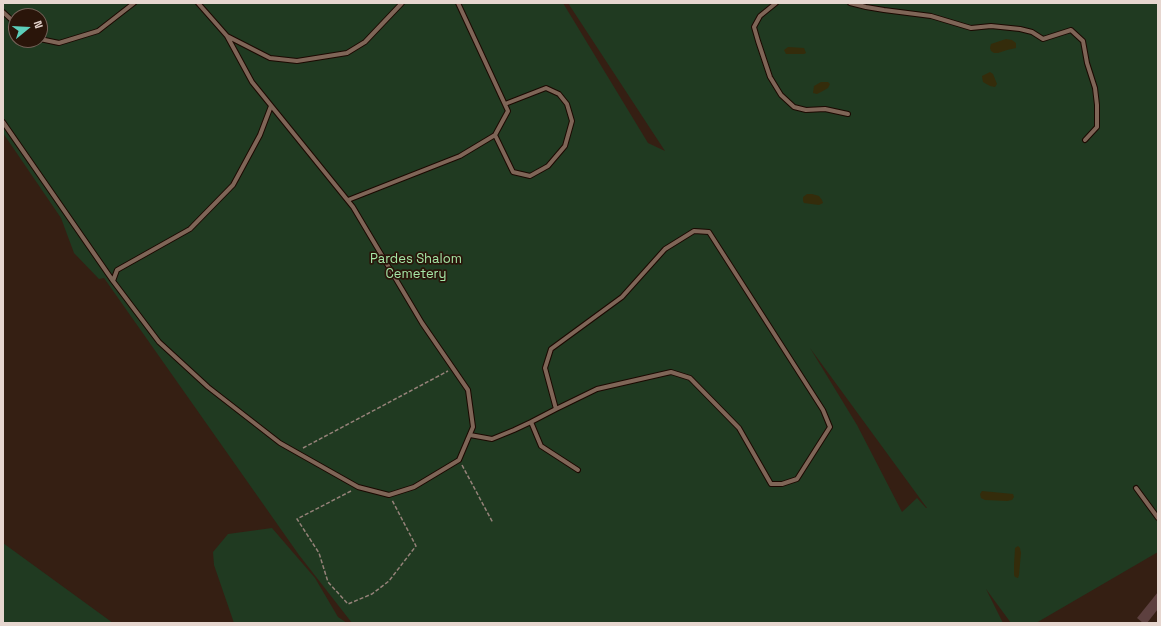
<!DOCTYPE html>
<style>
body{margin:0}
#map{position:relative;width:1161px;height:626px;overflow:hidden;background:#351f13;font-family:"Space Grotesk",sans-serif}
canvas{display:block}
.frame{position:absolute;inset:0;border:4px solid #e6d6cf;pointer-events:none}
.north{position:absolute;left:8px;top:8px;width:40px;height:40px;box-sizing:border-box;background:#2a150a;border:1px solid #756259;border-radius:50%;rotate:72deg;font-size:11px;font-weight:700;line-height:16px;text-align:center;color:#e6d6cf}
.north::after{content:'';display:block;margin:auto;width:14px;height:18px;background:#5cceba;clip-path:polygon(50% 0,100% 100%,50% 72%,0 100%)}
</style>
<div id="map">
<canvas width="1161" height="626"></canvas>
<div class="frame"></div>
<div class="north">N</div>
</div>
<script>
const ctx = document.querySelector('canvas').getContext('2d');
ctx.lineJoin = 'round';
function fill(path, color) {
  ctx.fillStyle = color;
  ctx.fill(path, 'evenodd');
}
function shape(rows) {
  const path = new Path2D();
  for (const r of rows) {
    path.moveTo(r[0], r[1]);
    for (let i = 2; i < r.length; i += 2) path.lineTo(r[i], r[i + 1]);
  }
  return path;
}
function stroke(path, color, width, dash) {
  ctx.strokeStyle = color;
  ctx.lineWidth = width;
  ctx.lineCap = dash ? 'butt' : 'round';
  ctx.setLineDash(dash || []);
  ctx.stroke(path);
}
function label(font, color, halo, rows, align = 'center') {
  ctx.font = font + ' "Space Grotesk",sans-serif';
  ctx.lineWidth = 3.5;
  ctx.setLineDash([]);
  ctx.textBaseline = 'middle';
  ctx.strokeStyle = halo;
  ctx.fillStyle = color;
  for (const [text, x, y, turn = 0] of rows) {
    ctx.save();
    ctx.translate(x, y);
    ctx.rotate((+turn || 0) * Math.PI / 180);
    ctx.textAlign = isNaN(turn) ? turn : align;
    if (halo) ctx.strokeText(text, 0, 0);
    ctx.fillText(text, 0, 0);
    ctx.restore();
  }
}
fill(shape([
 [3,3,563,3,648,143,665,151,568,3,1158,3,1158,552,1036,623,1011,623,986,589,1003,623,352,623,299,555,104,278,99,279,74,253,61,218,3,133],
 [16,16,40,16,40,40,16,40],
 [810,348,927,508,926,508,917,498,902,512,857,425],
 [272,528,315,578,338,617,347,623,234,623,214,565,213,552,228,534],
 [3,543,113,623,3,623]
]), '#203a21');
fill(shape([
 [1006,39,1012,40,1016,43,1016,48,1007,50,998,53,994,53,991,51,990,48,991,44],
 [788,47,804,48,806,53,804,54,786,54,784,50],
 [990,72,993,74,997,84,995,87,990,86,983,82,982,76],
 [821,82,828,82,830,84,828,88,821,92,817,94,813,93,814,86],
 [807,194,812,194,819,196,822,200,823,203,819,205,804,203,803,201,803,197],
 [982,491,1013,494,1014,497,1012,500,1007,501,985,500,981,498,980,494],
 [1018,546,1020,548,1021,553,1019,575,1018,578,1015,577,1014,575,1014,565,1015,548]
]), '#342c0b');
fill(shape([
 [1158,592,1158,609,1147,623,1143,623,1137,618]
]), '#5d403f');
const service = shape([
 [198,3,227,36,252,82,353,207,422,323,468,390,473,427,459,460,414,487,389,495,358,487,280,443,208,387,159,342,113,281,117,270,190,229,233,185,260,135,271,106],
 [776,3,760,16,754,27,758,41,770,77,781,95,794,107,806,110,825,109,848,114],
 [850,3,866,7,884,10,931,16,971,28,991,26,1020,29,1032,32,1043,39,1071,30,1083,41,1087,63,1095,88,1097,105,1097,127,1085,140],
 [3,12,16,24],
 [227,36,270,58,297,61,347,53,365,42,402,3],
 [40,39,59,43,98,31,134,3],
 [3,122,113,281],
 [495,135,513,172,530,176,548,166,565,146,572,121,567,104,559,94,546,88,505,104],
 [348,200,460,156,495,135,508,111,458,3],
 [531,422,541,446,578,470],
 [470,435,492,439,514,430,531,422,556,409,597,389,671,372,690,378,739,428,771,484,782,484,797,479,830,427,823,410,709,232,694,231,665,249,622,297,551,349,545,368,556,409],
 [1136,488,1158,518]
]);
stroke(service, '#1b0801', 6);
stroke(shape([
 [303,448,448,371],
 [462,465,493,523],
 [351,491,297,519,319,553,328,582,348,604,372,594,389,581,416,546,392,500]
]), '#958279', 1.5, [4, 2]);
stroke(service, '#7f6557', 4);
label('13px', '#a5e6a6', '#2a150a', [
 ["Pardes Shalom",416,259],
 ["Cemetery",416,274]
]);
</script>
